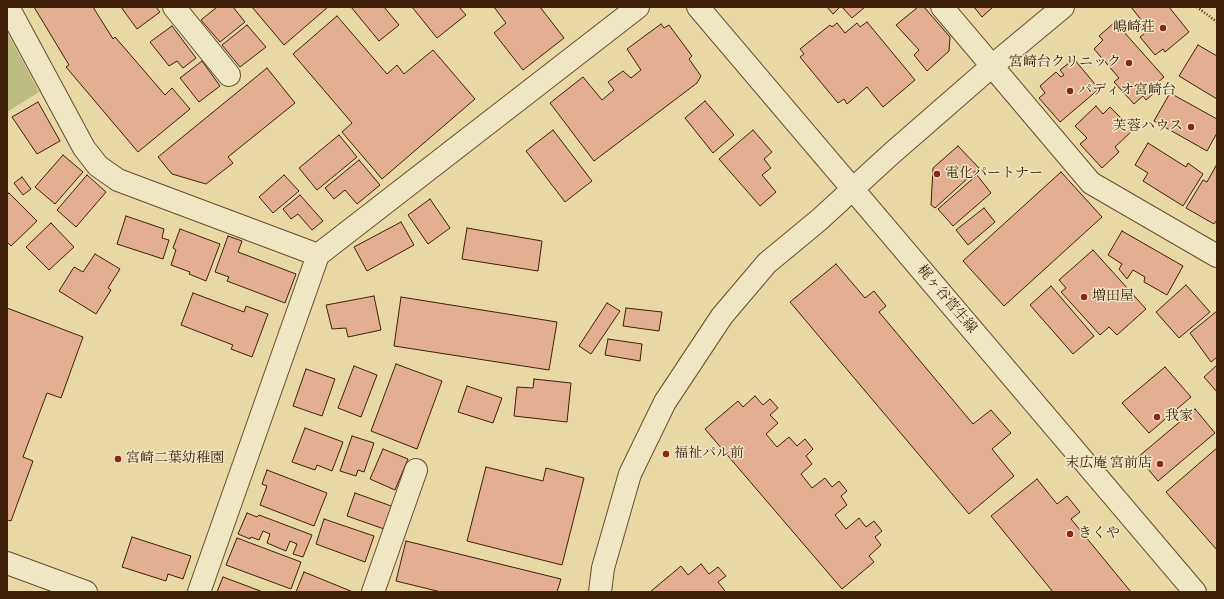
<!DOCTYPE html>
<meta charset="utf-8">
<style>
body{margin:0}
#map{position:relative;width:1224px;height:599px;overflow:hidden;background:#e7d8a4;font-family:Vollkorn,serif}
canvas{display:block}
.frame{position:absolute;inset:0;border:8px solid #3e200b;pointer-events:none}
</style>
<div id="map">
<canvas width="1224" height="599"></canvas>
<div class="frame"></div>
</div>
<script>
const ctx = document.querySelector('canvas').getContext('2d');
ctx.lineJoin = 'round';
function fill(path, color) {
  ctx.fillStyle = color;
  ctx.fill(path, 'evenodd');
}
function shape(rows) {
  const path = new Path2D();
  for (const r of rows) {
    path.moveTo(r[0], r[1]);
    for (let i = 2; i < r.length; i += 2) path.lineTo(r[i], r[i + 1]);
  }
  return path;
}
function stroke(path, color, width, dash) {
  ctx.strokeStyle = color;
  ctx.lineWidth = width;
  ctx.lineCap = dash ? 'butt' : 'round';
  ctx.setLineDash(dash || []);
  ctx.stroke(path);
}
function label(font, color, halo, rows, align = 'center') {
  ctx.font = font + ' Vollkorn,"Noto Serif JP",serif';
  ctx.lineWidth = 3;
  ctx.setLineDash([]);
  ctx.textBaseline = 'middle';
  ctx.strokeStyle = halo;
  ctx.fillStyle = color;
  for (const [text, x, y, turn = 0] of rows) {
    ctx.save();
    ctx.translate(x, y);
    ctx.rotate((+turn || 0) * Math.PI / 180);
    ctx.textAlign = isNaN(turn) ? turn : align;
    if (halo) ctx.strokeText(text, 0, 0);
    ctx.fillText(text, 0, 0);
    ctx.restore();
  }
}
fill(shape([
 [7,32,39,92,7,112]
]), '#bbbd82');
const building = shape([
 [34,7,93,7,113,39,115,37,165,95,172,88,190,109,138,152,66,67,69,65,34,7],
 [121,7,156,7,160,12,137,29,121,7],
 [217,7,233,7,245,22,220,42,201,20,217,7],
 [252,7,328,7,284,45,252,7],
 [351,7,384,7,399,25,379,41,351,7],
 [412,7,459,7,466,15,437,38,412,7],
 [494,7,540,7,564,38,523,70,494,33,506,23,494,7],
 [827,7,840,7,833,14,827,7],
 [842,7,865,7,852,18,842,7],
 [918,7,924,7,950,37,949,51,927,71,914,55,919,50,896,25,918,7],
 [974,7,993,7,982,17,974,7],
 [1131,7,1169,7,1189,32,1165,52,1163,49,1155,55,1140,37,1145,33,1138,25,1142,21,1131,7],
 [337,16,387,74,397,65,404,74,433,50,475,99,382,179,342,132,352,123,293,54,337,16],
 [867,22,915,80,883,107,867,87,847,104,844,99,838,103,800,57,804,54,800,49,830,25,832,27,837,23,845,33,857,23,860,27,867,22],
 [1115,22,1164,77,1156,84,1160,88,1146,100,1143,96,1134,104,1114,82,1119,78,1094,49,1103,40,1099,36,1115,22],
 [661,24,664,28,669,25,692,56,689,59,701,76,697,83,594,161,550,103,583,77,602,100,614,90,608,82,623,71,631,78,641,70,627,49,661,24],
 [247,25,266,47,240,67,222,45,247,25],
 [172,26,196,58,183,68,177,61,169,66,150,42,172,26],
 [1198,45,1217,56,1217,99,1179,76,1198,45],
 [1074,59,1099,89,1060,122,1039,98,1045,93,1040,86,1056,72,1061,77,1064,75,1060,70,1074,59],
 [202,61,220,86,199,102,180,78,202,61],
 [267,68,295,103,228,157,233,163,206,184,172,174,158,157,267,68],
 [1170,93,1217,119,1217,133,1207,151,1154,121,1170,93],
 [705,101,734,135,713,153,685,118,705,101],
 [38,102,60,141,37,154,12,117,38,102],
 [1096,106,1103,114,1110,107,1133,130,1115,147,1119,152,1102,168,1080,144,1087,138,1075,126,1096,106],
 [553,130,592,181,565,202,526,151,553,130],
 [753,130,772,152,764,159,771,168,762,175,776,192,760,206,719,159,753,130],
 [339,135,357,157,317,190,299,168,339,135],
 [1148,143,1186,167,1188,163,1203,174,1183,206,1143,181,1148,173,1135,165,1148,143],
 [958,146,979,168,935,208,931,205,933,168,958,146],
 [63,155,83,172,55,204,35,187,63,155],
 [359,160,380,185,357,204,345,190,334,199,325,188,359,160],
 [1217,164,1217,220,1214,224,1186,208,1203,180,1207,182,1217,164],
 [1061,172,1102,217,1004,306,963,261,1061,172],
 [87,175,106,192,76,227,57,210,87,175],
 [284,175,299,191,273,213,259,197,284,175],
 [977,175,991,193,953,226,938,209,977,175],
 [22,177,31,189,23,195,14,183,22,177],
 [9,193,37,221,11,246,7,242,7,195,9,193],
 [300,195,323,221,312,230,298,214,291,219,283,209,300,195],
 [430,199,450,228,428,244,408,215,430,199],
 [984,208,995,222,968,245,956,230,984,208],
 [126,216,164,229,162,238,169,240,163,259,117,244,126,216],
 [401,222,414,245,367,271,354,247,401,222],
 [51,223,74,247,49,270,26,247,51,223],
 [467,228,542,241,538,271,462,259,467,228],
 [180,229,220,244,206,281,189,274,190,272,171,265,176,250,173,248,180,229],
 [1122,231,1183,266,1167,295,1144,282,1145,277,1133,270,1127,279,1119,269,1122,264,1108,255,1122,231],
 [228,236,242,241,238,252,296,274,285,303,227,281,229,277,215,272,228,236],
 [1093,250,1146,309,1117,335,1109,327,1100,335,1061,292,1066,288,1059,280,1093,250],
 [95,254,120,269,108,288,111,290,96,314,59,291,74,267,83,272,95,254],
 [836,264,865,298,874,291,886,306,879,312,973,424,991,410,1011,433,992,449,1014,476,969,514,790,302,836,264],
 [1186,285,1210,312,1179,338,1156,312,1186,285],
 [1051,286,1094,336,1073,354,1030,305,1051,286],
 [193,293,244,312,246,306,268,314,252,357,231,349,233,345,181,325,193,293],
 [374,296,381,330,348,337,346,328,332,329,326,305,374,296],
 [401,297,557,322,549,370,394,346,401,297],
 [607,303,620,311,591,354,579,346,607,303],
 [7,308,83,337,61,398,47,393,23,457,33,461,11,521,7,520,7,308],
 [626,308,662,312,659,331,623,326,626,308],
 [1217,311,1217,357,1211,362,1190,333,1217,311],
 [608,339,642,344,640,361,605,355,608,339],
 [396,364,442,381,417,449,371,431,396,364],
 [1217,365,1217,392,1204,377,1217,365],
 [354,366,377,375,361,417,338,408,354,366],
 [1165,367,1191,397,1149,433,1122,403,1165,367],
 [306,369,335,379,322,416,293,406,306,369],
 [534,379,571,383,567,422,514,416,517,387,533,388,534,379],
 [467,386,502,398,493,423,458,412,467,386],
 [755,396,763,405,770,399,778,408,770,415,778,423,766,434,777,447,789,437,797,446,805,439,813,449,806,456,812,464,801,474,812,488,825,478,832,487,839,481,847,491,841,496,847,505,835,515,846,529,859,518,866,527,874,521,882,531,875,537,881,545,869,556,874,562,842,589,705,429,738,401,743,407,755,396],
 [1195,409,1215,433,1158,481,1138,457,1195,409],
 [305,428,343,442,332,471,317,465,315,470,292,462,305,428],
 [352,436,374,443,364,472,358,470,356,476,340,471,352,436],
 [1217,448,1217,550,1166,492,1217,448],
 [383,449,408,459,395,490,370,479,383,449],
 [486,467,543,481,546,468,584,478,562,565,467,541,486,467],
 [267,470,327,493,314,526,260,505,267,486,262,484,267,470],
 [1037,479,1057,504,1067,496,1080,512,1071,519,1131,592,1053,592,991,516,1037,479],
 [355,493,394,507,387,530,347,516,355,493],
 [247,513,257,517,259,515,312,535,303,557,293,554,297,544,290,541,286,551,267,543,270,534,263,531,259,540,251,537,250,539,238,534,247,513],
 [324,519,374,536,365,562,316,544,324,519],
 [132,537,191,556,183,579,168,574,166,581,122,567,132,537],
 [237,538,301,562,291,589,226,565,237,538],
 [406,541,561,579,557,592,441,592,396,581,406,541],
 [701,564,709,574,718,567,726,576,718,582,725,591,723,592,650,592,681,566,688,575,701,564],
 [304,572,353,592,296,592,304,572],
 [223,577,263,592,217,592,223,577]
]);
fill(building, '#e3af90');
stroke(building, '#3e200b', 1);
const minor = shape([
 [8,7,84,148,98,166,118,180,318,255,638,7],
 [174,7,229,75],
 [698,7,1195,592],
 [942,7,1091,183,1217,256],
 [7,563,86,592],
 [199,592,318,255],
 [373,592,416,470],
 [600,592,603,568,630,474,665,402,722,316,767,263,819,220,891,154,992,66,1063,7]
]);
stroke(minor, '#684e31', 24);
stroke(shape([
 [1197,7,1217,22]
]), '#3e200b', 2.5, [1, 2]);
stroke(minor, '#efe6c4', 22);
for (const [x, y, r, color] of [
 [1163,28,4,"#8f2418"],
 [1129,63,4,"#8f2418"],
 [1070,91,4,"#8f2418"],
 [1191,127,4,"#8f2418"],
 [937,174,4,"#8f2418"],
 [1084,297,4,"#8f2418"],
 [1157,417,4,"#8f2418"],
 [666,454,4,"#8f2418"],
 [118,459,4,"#8f2418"],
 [1160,464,4,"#8f2418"],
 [1070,534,4,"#8f2418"]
]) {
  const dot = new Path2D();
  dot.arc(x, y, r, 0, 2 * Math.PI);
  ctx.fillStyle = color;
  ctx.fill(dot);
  stroke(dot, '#efe6c4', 1.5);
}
label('14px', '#3e200b', '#efe6c4', [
 ["嶋崎荘",1155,28,"right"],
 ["宮崎台クリニック",1121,63,"right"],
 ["パディオ宮崎台",1078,91],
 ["芙蓉ハウス",1183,127,"right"],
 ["電化パートナー",945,174],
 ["増田屋",1092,297],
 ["我家",1165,417],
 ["福祉パル前",674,454],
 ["宮崎二葉幼稚園",126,459],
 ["末広庵 宮前店",1152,464,"right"],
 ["きくや",1078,534]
], 'left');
label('14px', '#3e200b', '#efe6c4', [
 ["梶ヶ谷菅生線",946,300,50]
]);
</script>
